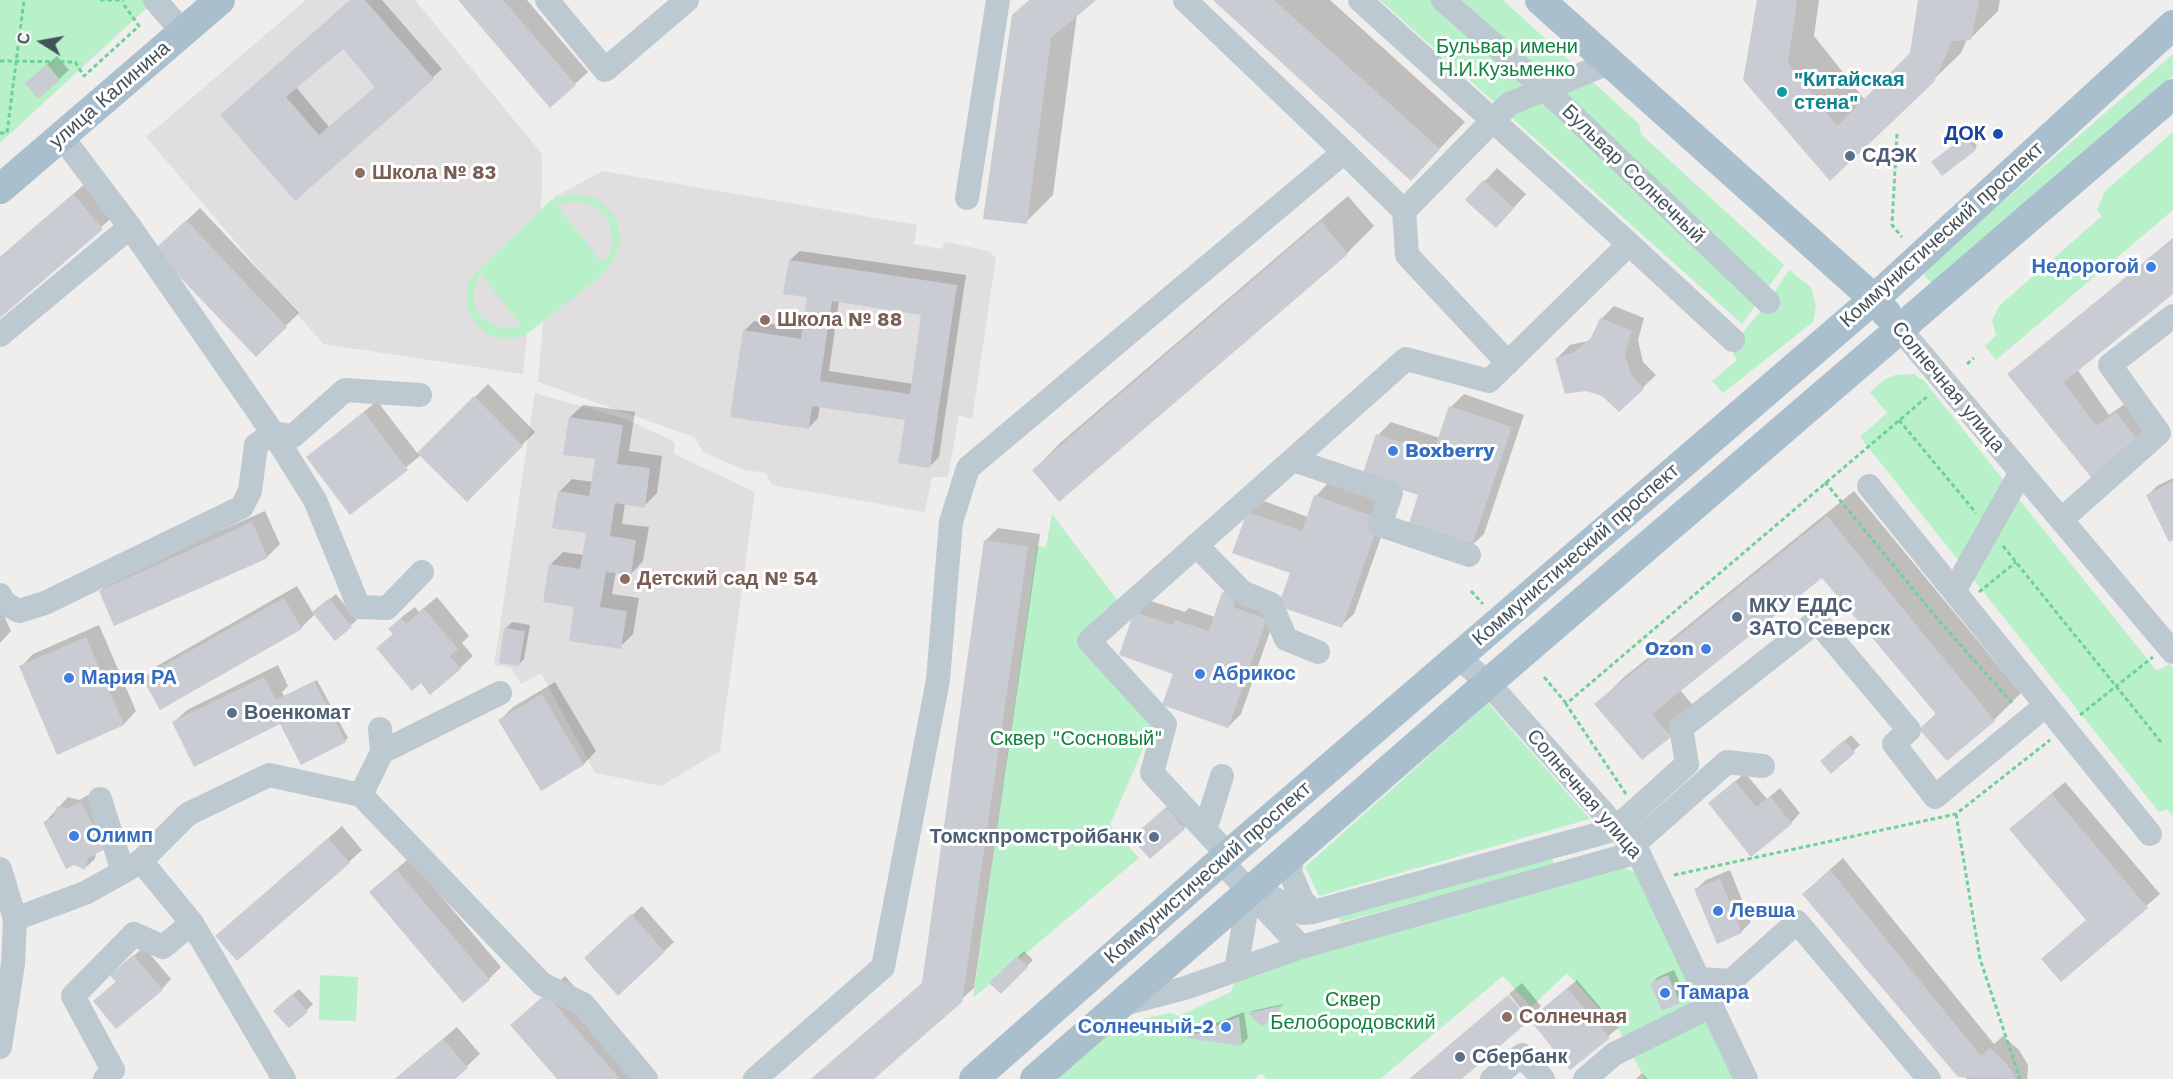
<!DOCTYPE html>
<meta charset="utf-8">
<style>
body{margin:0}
#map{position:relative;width:2173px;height:1079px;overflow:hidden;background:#f0eded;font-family:"Work Sans",sans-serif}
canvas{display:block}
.north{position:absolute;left:12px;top:12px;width:60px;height:60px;-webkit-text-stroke:4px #fff;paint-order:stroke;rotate:281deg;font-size:16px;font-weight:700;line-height:24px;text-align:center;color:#44525b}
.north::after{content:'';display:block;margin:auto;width:21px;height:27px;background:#44525b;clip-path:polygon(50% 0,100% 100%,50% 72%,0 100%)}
</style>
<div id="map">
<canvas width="2173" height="1079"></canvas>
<div class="north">С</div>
</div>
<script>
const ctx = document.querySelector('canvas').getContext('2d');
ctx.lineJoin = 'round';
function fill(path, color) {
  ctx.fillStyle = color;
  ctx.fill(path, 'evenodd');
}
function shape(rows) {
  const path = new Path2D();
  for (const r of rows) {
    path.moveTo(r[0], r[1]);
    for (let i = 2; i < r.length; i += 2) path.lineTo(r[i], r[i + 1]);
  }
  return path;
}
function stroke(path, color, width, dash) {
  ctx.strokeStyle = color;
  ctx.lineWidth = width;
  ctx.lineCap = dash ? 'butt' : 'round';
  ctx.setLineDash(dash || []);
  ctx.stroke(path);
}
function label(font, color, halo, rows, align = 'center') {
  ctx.font = font + ' "Work Sans",sans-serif';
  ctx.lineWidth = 6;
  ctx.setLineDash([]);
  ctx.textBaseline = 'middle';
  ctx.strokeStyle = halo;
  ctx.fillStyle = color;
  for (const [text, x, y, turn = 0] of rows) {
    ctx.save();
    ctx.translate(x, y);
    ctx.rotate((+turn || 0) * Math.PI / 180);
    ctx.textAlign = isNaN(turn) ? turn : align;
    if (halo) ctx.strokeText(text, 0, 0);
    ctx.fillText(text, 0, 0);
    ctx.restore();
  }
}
fill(shape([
 [306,0,415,0,542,154,542,193,523,374,323,344,146,137],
 [603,171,917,225,914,244,942,249,945,242,989,251,996,258,972,419,959,415,948,477,932,477,925,512,772,485,766,473,745,470,703,452,694,437,538,382,554,197],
 [535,393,626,419,675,442,674,454,755,492,720,751,661,786,595,773,541,673,521,684,511,668,494,665]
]), '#e1dedf');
fill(shape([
 [0,0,145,0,150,5,0,143],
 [1380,0,1503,0,1639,124,1641,134,1784,265,1742,324],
 [2173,54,2173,76,1933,285,1922,272],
 [2173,132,2173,210,1996,360,1985,346,1996,335,1992,320,2000,305,2102,216,2097,210,2105,191],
 [571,194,596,198,612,213,617,222,621,241,613,261,600,277,524,336,506,339,487,334,475,323,467,307,467,289,471,277,551,200],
 [569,201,590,203,608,218,613,241,609,255,602,262,557,206],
 [480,273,521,325,503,329,482,318,475,307,473,292],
 [1789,270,1811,287,1816,306,1813,322,1723,393,1712,381,1737,360,1730,348,1768,302],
 [1914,374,1924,381,2157,671,2170,664,2173,668,2173,817,2167,809,2159,812,1860,437,1887,413,1870,392,1884,380,1895,375],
 [1052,514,1121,605,1082,641,1153,726,1110,825,1139,858,973,998,1037,546,1046,547],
 [1488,703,1590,819,1319,896,1305,867],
 [1552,858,1555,865,1341,922,1338,916],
 [1619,866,1642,875,1694,981,1687,992,1694,1008,1710,1011,1739,1079,1645,1079,1620,1032,1567,973,1531,1007,1503,976,1380,1079,1267,1079,1261,1073,1254,1079,1055,1079,1117,1024,1171,1013,1178,1016,1231,992,1233,985,1250,971],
 [320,975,358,977,356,1021,319,1020]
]), '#b8f1c9');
fill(shape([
 [351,0,382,0,442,69,295,199,222,115],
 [344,47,377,87,329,127,296,87],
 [460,0,527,0,588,72,575,84],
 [1030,0,1094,0,1077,14,1053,195,1026,222],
 [1215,0,1330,0,1465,122,1411,179],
 [1758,0,1819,0,1814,36,1865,100,1911,54,1919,0,2000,0,1998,11,1971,38,1967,39,1961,53,1830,179],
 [57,56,69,70,59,79,36,74],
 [1968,135,1977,146,1975,149,1936,160],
 [1497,168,1526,194,1509,213,1467,200],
 [87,182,115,215,0,316,0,257],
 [1348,196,1374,226,1347,253,1059,500,1034,470,1060,443],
 [200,208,299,313,256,355,169,237],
 [2173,238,2173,292,2077,369,2109,415,2130,400,2153,430,2096,480,2009,374],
 [800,251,966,275,939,457,930,466,907,418,820,405,818,418,809,427,744,331,754,321,804,329,809,296,790,260],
 [839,301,923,314,913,384,829,371],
 [1614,306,1644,318,1638,340,1643,362,1656,375,1619,410,1557,358,1570,345,1588,341,1594,336,1601,319],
 [488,384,535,432,467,500,421,455,351,513,308,457,377,401,418,454],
 [1464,394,1524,415,1484,534,1471,546,1420,494,1378,435,1391,422,1440,438,1451,407],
 [583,405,635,412,629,451,662,456,657,493,644,506,625,503,622,524,649,527,643,561,631,574,616,572,612,594,639,598,633,634,620,647,575,606,550,565,563,552,584,555,587,531,559,492,572,479,593,482,596,458,570,417],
 [2173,478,2173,538,2147,496,2157,486],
 [1328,483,1392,506,1354,614,1341,626,1292,572,1248,513,1261,500,1308,517,1316,496],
 [1854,491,2021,693,1994,720,1921,729,1937,712,1822,575,1680,690,1696,709,1670,735,1596,705,1623,678],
 [265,511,280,544,267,557,100,591,113,578],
 [998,528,1040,534,974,988,872,1079,811,1079,924,982,985,541],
 [1237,580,1279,606,1241,714,1228,727,1175,673,1135,612,1148,600,1185,612,1189,608,1215,617,1224,593],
 [297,586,313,613,336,594,357,620,335,639,315,614,301,628,144,679,157,666],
 [437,597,469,636,462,643,473,656,460,668,421,681,378,648,394,633,390,629,403,616,415,607,419,612],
 [0,607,11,631,0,643],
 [512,622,530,625,524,659,518,665,506,628],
 [99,625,136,711,124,724,58,753,21,667,33,654],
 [278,665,288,686,282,692,284,696,317,680,348,738,346,740,302,763,280,723,174,722,187,710],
 [555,682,596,751,584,764,541,789,500,720,513,707],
 [1851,735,1860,745,1831,772,1828,755],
 [1745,773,1767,799,1780,788,1800,813,1791,823,1710,803],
 [2065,782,2160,894,2061,980,2087,919,2024,817],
 [90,794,114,839,96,853,95,859,85,868,45,822,68,797,79,800],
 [1173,802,1190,822,1184,828,1139,832],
 [342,826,362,850,349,862,217,936],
 [409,858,501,967,489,979,371,892],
 [1843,858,1994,1044,2003,1036,2019,1050,2028,1065,2027,1079,1967,1079,1817,881],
 [1730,870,1751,922,1741,932,1696,889,1706,880],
 [642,906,674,942,618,994,595,949],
 [144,947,171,979,162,989,104,992,117,981,122,966],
 [1024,951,1033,960,1001,992,991,983],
 [1674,970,1685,995,1679,1001,1652,983,1658,977],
 [565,976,655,1079,559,1079,512,1025],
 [1577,980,1618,1028,1570,1068,1509,994,1522,983,1541,1006,1534,1014,1535,1015],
 [299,989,313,1004,306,1011,281,1005],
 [1283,1004,1262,1025,1250,1013,1252,1011],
 [1244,1012,1248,1038,1242,1044,1188,1037,1193,1032],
 [457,1027,480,1054,453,1079,395,1079],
 [1642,1073,1648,1079,1636,1079]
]), '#0003');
fill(shape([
 [350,0,365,0,434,79,295,201,220,115],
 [343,49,375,87,319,135,286,97],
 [458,0,503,0,576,85,550,108],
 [1029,0,1096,0,1051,38,1027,224,983,219,1012,15],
 [1213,0,1274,0,1440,149,1411,181],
 [1757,0,1797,0,1788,63,1837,126,1910,53,1918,0,1979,0,1971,40,1952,41,1934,82,1830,181,1743,80],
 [47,64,60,80,38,99,25,83],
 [1965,136,1976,150,1942,176,1931,162],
 [1483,180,1514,208,1496,228,1465,200],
 [73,194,103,229,0,318,0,257],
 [186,220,287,327,256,357,154,250],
 [1321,221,1348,254,1059,502,1032,470],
 [2173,239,2173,294,2064,382,2096,426,2116,412,2141,444,2095,482,2007,374],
 [789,260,957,285,930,468,898,463,905,420,812,406,809,429,730,417,743,330,801,339,807,297,783,294],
 [832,301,921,315,910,394,820,381],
 [1600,318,1632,331,1625,354,1631,375,1644,389,1619,412,1602,396,1586,391,1565,394,1555,358,1573,353,1591,338],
 [474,396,523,446,467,502,417,453],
 [1449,406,1512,427,1471,548,1408,527,1418,495,1362,476,1376,434,1433,453],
 [364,412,408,470,350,515,306,457],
 [569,417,623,425,617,464,650,468,645,508,615,503,610,536,636,540,631,575,606,572,600,607,627,611,621,649,569,641,574,607,543,602,549,564,580,569,586,533,552,528,558,491,589,496,595,459,563,455],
 [2173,481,2173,540,2169,542,2146,495],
 [1314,495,1380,519,1342,628,1278,606,1290,573,1232,553,1247,512,1302,531],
 [1827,516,1995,721,1947,761,1919,729,1936,714,1822,578,1652,714,1671,737,1642,760,1594,704],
 [252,522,268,558,114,626,99,591],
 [984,540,1028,547,962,1002,874,1079,811,1079,922,983],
 [1222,592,1236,597,1233,607,1267,619,1228,728,1162,705,1173,674,1119,655,1134,612,1173,625,1175,620,1209,631],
 [284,598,302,629,160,710,142,678],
 [329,598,352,627,335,641,312,612],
 [424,609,458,649,450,656,461,669,430,695,421,683,412,691,376,648,393,634,388,629,401,618,406,624],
 [504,628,525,631,519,666,499,663],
 [86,637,124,725,57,755,19,666],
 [264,677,276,700,314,681,346,742,301,765,280,724,194,767,172,722],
 [542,694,584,765,541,791,498,720],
 [1844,740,1855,753,1831,774,1820,761],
 [1735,781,1756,807,1770,796,1792,824,1751,857,1708,803],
 [2052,794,2148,908,2061,982,2041,959,2086,920,2009,829],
 [81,802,105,849,88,858,85,870,74,865,66,869,43,822,54,817,57,806,68,809],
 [1166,807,1185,829,1150,859,1131,838],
 [328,838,350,863,237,961,215,936],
 [396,869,490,980,463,1003,369,892],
 [1830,870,1981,1056,1990,1048,2006,1063,2016,1079,1958,1077,1802,894],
 [1720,879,1742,933,1717,944,1694,889],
 [631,914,665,952,618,996,584,958],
 [133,955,163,990,116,1029,93,1001,116,982,110,975],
 [1017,956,1028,967,1001,994,989,983],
 [1668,975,1680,1003,1662,1011,1650,983],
 [1567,988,1610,1038,1570,1070,1530,1020],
 [292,994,308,1012,289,1028,273,1011],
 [546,994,620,1079,557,1079,510,1025],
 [1508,995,1530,1020,1462,1079,1409,1079],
 [1284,1005,1262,1027,1248,1013],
 [1239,1017,1242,1046,1185,1038],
 [443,1039,468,1068,455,1079,396,1079]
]), '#c9ccd2');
stroke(shape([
 [100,0,124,0],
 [0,61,75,62,84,76,139,26,122,2],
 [0,133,7,133,24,0],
 [1897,134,1892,225,1902,237],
 [1967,364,1974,358],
 [1899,420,1976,513],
 [1825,482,1940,622,2014,705],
 [2003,546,2161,742],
 [1471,591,1483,604],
 [1979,592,2016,562],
 [1544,677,1566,703],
 [2080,715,2153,657],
 [1626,794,1566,704,1929,395],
 [1956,814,1980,959,2020,1079],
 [1674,875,1956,814,2050,740]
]), '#6ed198', 3, [4.5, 3]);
stroke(shape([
 [155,0,183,32],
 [547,0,605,70,687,0],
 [1185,0,1344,152],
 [1443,0,1545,89,1768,302],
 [62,137,130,227,273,433,293,436,345,390,420,395],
 [967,198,998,0],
 [1404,211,1407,255,1508,363],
 [1629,244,1733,340],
 [1900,329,2173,652],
 [0,335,130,227],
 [1293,460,1391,493,1380,525,1469,555],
 [1869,486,2150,834],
 [2061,520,2159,433,2110,365,2173,316],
 [1196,545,1242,592,1271,604,1286,639,1318,652],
 [1954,591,2020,474],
 [0,595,4,603,19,611,45,603,242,507,250,491,256,445,273,433,315,500,359,607,387,608,422,572],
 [1458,657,1488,683,1638,852,1746,1079],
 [500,693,382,752,361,795,542,984,583,1004,646,1079],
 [380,729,382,752],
 [100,799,123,872,141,861,188,814,269,775,361,795],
 [1616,828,1687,764,1681,728,1817,621,1909,730,1894,744,1935,797,2045,706],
 [1205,830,1222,776],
 [1632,846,1727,762,1763,766],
 [1293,853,1290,872,1302,900,1313,912],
 [1228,855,1152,773,1165,724,1089,641,1406,359,1489,381,1629,244,1360,0],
 [1221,861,1301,947],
 [0,869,15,919,13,964,0,1047],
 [1249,894,1268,895,1302,913,1313,912,1617,829],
 [15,919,85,893,123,872],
 [192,923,284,1079],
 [1236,970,1249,894],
 [1700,979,1731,981,1797,922,1929,1079],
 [1120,1005,1185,988,1301,947,1638,852],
 [105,1079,113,1070,73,996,134,934,163,947,192,923,141,861],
 [755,1079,883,967,938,680,951,522,968,468,1344,152,1404,211,1509,104,1609,63],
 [1492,1079,1522,1055,1543,1079],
 [1585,1079,1614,1054,1713,1005]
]), '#bcc9d0', 24);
stroke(shape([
 [1540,0,1874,299,1887,314],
 [0,189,220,0],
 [974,1079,1221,861,1874,299,2173,25],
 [1035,1079,1488,683,2173,94]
]), '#aabfce', 30);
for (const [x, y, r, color] of [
 [1782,92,6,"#0f9aa8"],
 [1998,134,6,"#1a4fb4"],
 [1850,156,6,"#5c6f8a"],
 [360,173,6,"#8d6e63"],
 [2151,267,6,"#3f7fe0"],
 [765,320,6,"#8d6e63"],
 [1393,451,6,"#3f7fe0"],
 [625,579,6,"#8d6e63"],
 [1737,617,6,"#5c6f8a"],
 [1706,649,6,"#3f7fe0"],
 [1200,674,6,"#3f7fe0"],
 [69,678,6,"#3f7fe0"],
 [232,713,6,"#5c6f8a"],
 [74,836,6,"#3f7fe0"],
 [1154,837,6,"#5c6f8a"],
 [1718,911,6,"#3f7fe0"],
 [1665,993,6,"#3f7fe0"],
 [1507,1017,6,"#8d6e63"],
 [1226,1027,6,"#3f7fe0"],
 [1460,1057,6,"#5c6f8a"]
]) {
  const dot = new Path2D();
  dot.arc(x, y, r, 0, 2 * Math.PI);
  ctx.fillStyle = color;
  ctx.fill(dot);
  stroke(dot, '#fff', 2);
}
label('20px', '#118040', '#fff', [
 ["Бульвар имени",1507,47],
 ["Н.И.Кузьменко",1507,70],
 ["Сквер \"Сосновый\"",1076,739],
 ["Сквер",1353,1000],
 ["Белобородовский",1353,1023]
]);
label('bold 20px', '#0d838f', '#fff', [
 ["\"Китайская",1794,80],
 ["стена\"",1794,103]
], 'left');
label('20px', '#44525b', '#fff', [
 ["улица Калинина",110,95,-41],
 ["Бульвар Солнечный",1633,174,44],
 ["Коммунистический проспект",1942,235,-42],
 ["Солнечная улица",1948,387,50],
 ["Коммунистический проспект",1576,555,-41],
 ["Солнечная улица",1584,794,49],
 ["Коммунистический проспект",1208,873,-41]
]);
label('bold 20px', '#164399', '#fff', [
 ["ДОК",1986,134]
], 'right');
label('bold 20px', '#4e5e75', '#fff', [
 ["СДЭК",1862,156],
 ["МКУ ЕДДС",1749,606],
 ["ЗАТО Северск",1749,629],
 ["Военкомат",244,713],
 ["Томскпромстройбанк",1142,837,"right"],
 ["Сбербанк",1472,1057]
], 'left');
label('bold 20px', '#785e54', '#fff', [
 ["Школа № 83",372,173],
 ["Школа № 88",777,320],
 ["Детский сад № 54",637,579],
 ["Солнечная",1519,1017]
], 'left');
label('bold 20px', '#366cbe', '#fff', [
 ["Недорогой",2139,267,"right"],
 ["Boxberry",1405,451],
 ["Ozon",1694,649,"right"],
 ["Абрикос",1212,674],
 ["Мария РА",81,678],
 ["Олимп",86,836],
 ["Левша",1730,911],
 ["Тамара",1677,993],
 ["Солнечный-2",1214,1027,"right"]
], 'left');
</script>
